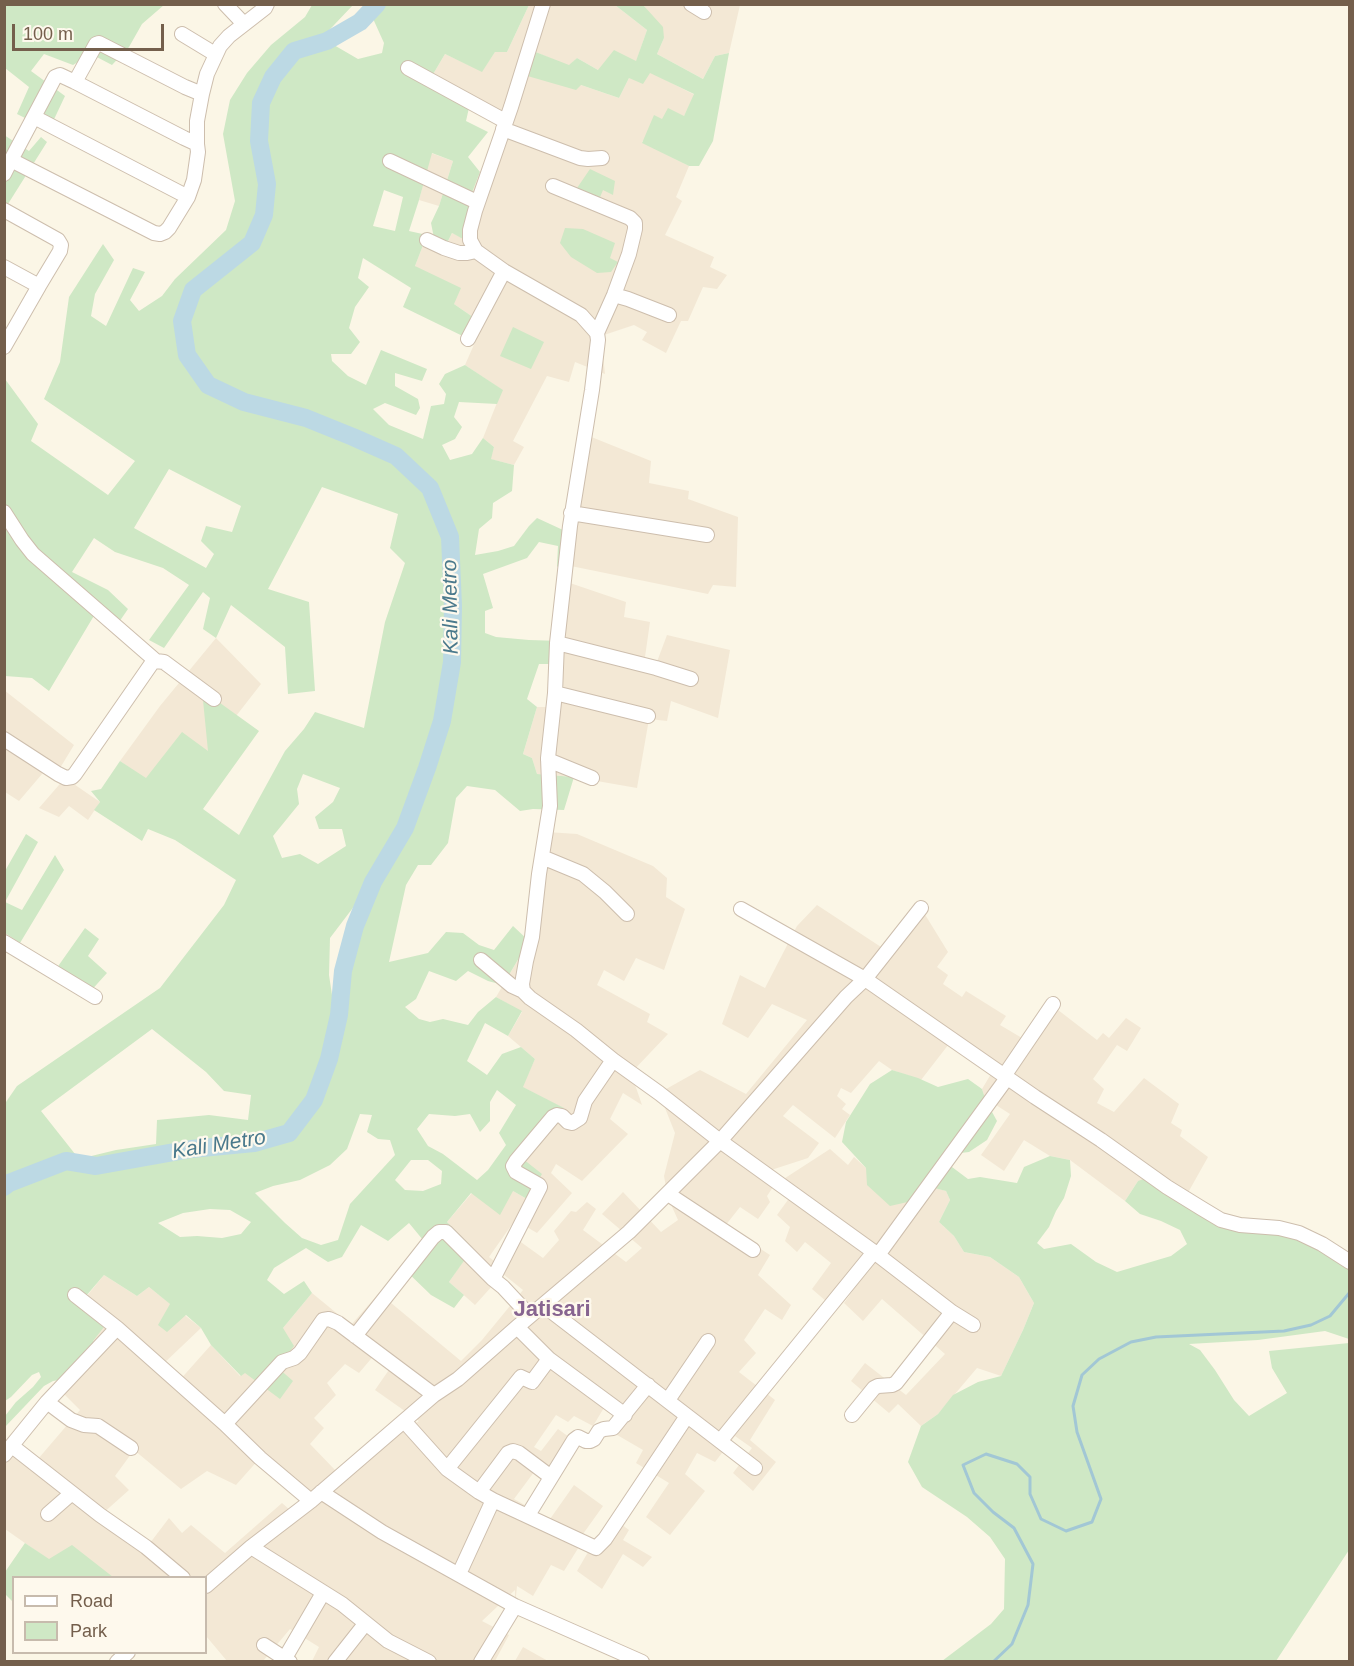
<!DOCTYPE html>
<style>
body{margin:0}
#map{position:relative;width:1354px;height:1666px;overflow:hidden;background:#fbf6e6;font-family:Arial,sans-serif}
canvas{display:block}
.frame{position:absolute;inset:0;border:6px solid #745f4c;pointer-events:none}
.legend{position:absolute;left:12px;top:1576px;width:195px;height:78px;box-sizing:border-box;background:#fef9ed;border:2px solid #c7bbad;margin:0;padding:8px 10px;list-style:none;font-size:18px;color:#745f4c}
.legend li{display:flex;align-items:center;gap:12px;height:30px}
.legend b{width:30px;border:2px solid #c7bbad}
.scale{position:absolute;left:12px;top:24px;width:152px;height:27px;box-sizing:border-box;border:3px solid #745f4c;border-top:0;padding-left:8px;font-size:18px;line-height:21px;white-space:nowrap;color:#745f4c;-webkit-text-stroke:4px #fef9ed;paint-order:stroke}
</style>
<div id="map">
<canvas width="1354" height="1666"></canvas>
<div class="frame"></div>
<ul class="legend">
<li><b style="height:8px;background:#fff"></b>Road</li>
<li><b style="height:16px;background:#cfe8c5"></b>Park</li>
</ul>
<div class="scale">100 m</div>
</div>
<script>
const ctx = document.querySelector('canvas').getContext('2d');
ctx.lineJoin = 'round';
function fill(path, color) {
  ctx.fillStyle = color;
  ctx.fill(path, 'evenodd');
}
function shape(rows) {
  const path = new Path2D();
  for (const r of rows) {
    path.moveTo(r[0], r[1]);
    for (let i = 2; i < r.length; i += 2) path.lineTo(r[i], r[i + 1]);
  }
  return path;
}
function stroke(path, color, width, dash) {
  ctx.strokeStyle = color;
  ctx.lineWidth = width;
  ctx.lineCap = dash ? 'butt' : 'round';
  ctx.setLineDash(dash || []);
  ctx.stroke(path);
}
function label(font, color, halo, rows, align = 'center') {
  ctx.font = font + ' Arial,sans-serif';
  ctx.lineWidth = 4.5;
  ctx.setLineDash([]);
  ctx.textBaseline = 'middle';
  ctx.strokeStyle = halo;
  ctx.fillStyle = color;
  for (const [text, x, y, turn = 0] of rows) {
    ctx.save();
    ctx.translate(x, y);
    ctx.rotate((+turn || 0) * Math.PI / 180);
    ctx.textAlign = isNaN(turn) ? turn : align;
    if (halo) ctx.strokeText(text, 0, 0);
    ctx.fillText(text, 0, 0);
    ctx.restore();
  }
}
fill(shape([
 [644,4,740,5,729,53,715,56,703,79,657,54,664,38,644,6],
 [529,5,615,5,647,30,636,62,598,70,577,58,569,66,533,51,581,85,619,98,629,78,650,72,695,95,684,116,662,120,642,142,689,166,676,197,682,201,665,235,714,257,710,267,727,275,717,289,703,287,688,321,681,321,666,353,642,340,647,332,634,325,601,336,605,374,575,362,569,382,547,376,513,441,524,447,514,465,490,459,494,447,483,438,502,390,465,365,483,324,454,304,415,266,427,235,447,243,452,233,465,239,468,203,480,172,502,127,432,76,445,54,482,71,495,52,507,52],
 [431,153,453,161,439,206,419,200],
 [584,434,651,461,649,483,689,491,688,499,738,517,736,587,713,585,708,594,566,565],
 [564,581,626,602,624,617,650,622,644,664,655,667,667,635,730,650,718,718,671,701,667,721,649,719,637,788,574,777,537,774,532,758,523,754,537,707,553,707],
 [216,638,261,684,208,752,145,779,120,761,160,706],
 [4,690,74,745,57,773,48,767,19,801,5,792],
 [65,778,100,802,88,820,69,806,59,817,39,808],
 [547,832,577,834,653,866,667,878,666,897,685,909,664,970,636,958,624,981,604,970,597,985,650,1014,647,1022,668,1034,631,1073,642,1105,623,1093,610,1119,628,1134,582,1181,556,1164,551,1173,572,1193,537,1233,515,1220,489,1257,502,1267,518,1240,543,1258,559,1240,554,1231,571,1211,576,1212,587,1202,596,1209,583,1230,626,1262,642,1248,602,1214,623,1192,661,1232,678,1220,668,1198,664,1176,675,1133,659,1093,700,1070,746,1094,807,1020,772,1004,748,1038,722,1024,740,975,765,988,797,926,817,905,881,947,902,922,921,908,948,952,937,967,948,975,943,984,962,997,966,991,1006,1016,1000,1025,1022,1038,1049,1003,1097,1040,1103,1033,1109,1038,1126,1018,1141,1028,1127,1051,1117,1045,1093,1079,1104,1089,1097,1103,1114,1112,1144,1078,1179,1104,1171,1123,1182,1130,1180,1136,1208,1157,1185,1198,1138,1181,1125,1201,1070,1160,1050,1156,1024,1140,1004,1171,981,1155,1010,1114,985,1098,982,1089,994,1069,952,1040,921,1080,892,1070,879,1061,851,1093,841,1088,837,1096,846,1104,842,1109,850,1115,835,1138,793,1105,783,1116,819,1143,808,1158,765,1172,779,1182,830,1149,848,1165,854,1157,866,1168,946,1191,950,1200,939,1222,954,1236,964,1252,990,1257,1019,1277,1034,1303,1023,1330,1001,1376,977,1368,938,1414,921,1426,898,1404,889,1413,851,1381,865,1363,906,1395,945,1354,882,1299,863,1321,844,1303,854,1289,845,1282,827,1302,812,1289,831,1263,805,1242,797,1252,785,1241,790,1227,777,1215,790,1197,773,1187,767,1196,770,1202,758,1219,740,1207,725,1226,770,1255,758,1275,791,1305,782,1320,765,1309,744,1340,756,1353,739,1372,775,1400,750,1440,776,1462,753,1491,733,1473,752,1448,735,1436,715,1462,697,1453,685,1474,705,1491,670,1535,646,1517,669,1483,636,1463,643,1450,612,1432,627,1406,611,1396,593,1426,574,1416,568,1422,556,1415,534,1447,541,1451,558,1429,580,1445,556,1476,540,1464,514,1499,550,1519,574,1485,603,1506,583,1534,604,1545,617,1521,629,1530,623,1540,652,1557,643,1567,623,1554,602,1589,577,1571,591,1547,582,1542,564,1571,551,1565,533,1596,517,1586,515,1606,515,1590,482,1621,509,1635,495,1661,312,1661,319,1647,290,1629,263,1661,227,1661,206,1636,206,1578,113,1577,109,1575,49,1560,5,1529,5,1458,14,1447,32,1466,80,1410,64,1394,66,1387,99,1346,93,1341,86,1297,104,1275,137,1296,149,1287,201,1328,161,1366,178,1382,211,1345,240,1376,245,1372,277,1367,283,1328,312,1293,351,1325,379,1293,461,1361,482,1340,523,1290,503,1274,475,1305,449,1282,472,1248,447,1222,472,1193,513,1191,527,1199,523,1160,563,1108,522,1087,535,1059,508,1036,522,1012,496,997,529,941],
 [376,1353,393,1364,375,1390,419,1421,336,1471,310,1444,324,1428,314,1418,336,1395,327,1383,345,1364,359,1373],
 [134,1450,181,1489,207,1471,236,1485,260,1458,310,1501,290,1510,282,1503,225,1553,191,1525,182,1533,169,1518,147,1547,101,1515,129,1490,115,1476],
 [523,1647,548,1661,515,1661]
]), '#f3e8d5');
fill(shape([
 [5,5,164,5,142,24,129,47,112,65,91,54,73,65,44,54,31,71,65,96,49,130,17,114,29,87,5,68],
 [312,5,353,5,316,44,327,41,358,59,382,53,384,43,370,12,377,5,529,5,507,52,495,52,482,72,445,54,432,76,471,99,466,121,488,132,468,157,480,172,468,203,471,208,465,240,452,233,447,243,434,238,431,223,439,206,453,161,432,153,419,200,409,231,427,235,415,266,461,288,454,304,483,324,475,342,403,307,411,288,363,258,358,278,369,287,355,307,349,328,360,342,351,354,331,354,332,361,348,376,366,385,381,350,427,369,422,381,395,373,395,386,418,399,420,408,416,415,385,403,373,409,389,425,423,439,431,406,444,404,446,394,439,384,445,374,465,365,503,390,497,404,459,402,454,417,462,427,455,439,442,445,450,460,472,454,483,438,494,447,491,459,514,465,512,491,493,503,492,518,479,529,475,555,498,551,514,546,529,526,537,518,576,536,564,573,557,566,558,546,539,542,527,558,483,574,493,608,485,611,485,633,496,637,529,640,561,641,557,664,539,664,527,699,537,707,523,754,532,758,537,774,574,777,564,810,533,809,520,811,495,790,467,786,456,798,448,843,431,865,418,865,406,885,389,962,428,953,446,932,463,933,479,945,494,950,513,926,529,941,503,985,488,981,468,971,456,981,429,971,416,999,405,1007,419,1019,430,1022,443,1019,468,1025,478,1012,496,997,522,1011,508,1036,485,1023,467,1061,487,1075,502,1054,521,1047,535,1059,523,1087,564,1108,523,1159,542,1174,527,1199,513,1191,500,1215,471,1193,447,1222,473,1248,449,1282,464,1295,454,1308,431,1295,403,1268,423,1240,409,1223,388,1241,361,1225,342,1257,328,1262,306,1248,274,1268,267,1280,284,1294,304,1281,312,1293,283,1328,294,1346,277,1367,293,1381,280,1399,245,1373,241,1376,211,1345,201,1328,186,1315,167,1332,158,1325,170,1304,149,1287,137,1296,104,1275,86,1296,111,1318,93,1341,99,1346,59,1380,53,1381,44,1386,5,1427,5,1416,16,1402,33,1387,41,1377,39,1372,32,1375,11,1397,5,1401,5,1102,6,1102,17,1086,160,988,224,905,236,880,175,840,148,829,142,841,94,810,100,802,91,791,101,789,120,761,146,778,182,732,208,751,202,690,259,731,203,809,239,835,285,751,304,729,315,712,364,728,385,622,405,563,390,548,398,514,322,487,268,589,309,602,315,691,288,694,285,647,231,605,216,638,203,629,210,598,203,592,164,648,149,640,189,585,163,568,115,552,94,538,72,572,108,590,128,609,117,625,95,614,49,691,32,678,5,676,5,379,38,424,31,441,108,495,135,461,44,399,60,362,69,297,103,244,114,260,95,294,91,316,106,326,133,268,145,272,130,300,139,311,162,296,175,279,226,230,235,201,223,134,230,100,247,73,271,45,305,17],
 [384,190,403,197,395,231,373,226],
 [169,469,241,506,232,532,206,526,201,541,214,554,206,568,134,528],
 [303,774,340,788,333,802,315,817,319,829,342,829,346,846,318,864,300,854,282,858,273,836,299,804,297,789],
 [371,884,355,926,343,971,339,1015,335,1015,329,975,330,938],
 [152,1029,206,1072,224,1091,251,1095,248,1120,209,1115,157,1120,156,1144,116,1150,79,1159,41,1111],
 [497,1090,516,1105,499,1133,506,1145,488,1170,477,1180,443,1154,428,1146,417,1129,429,1114,455,1116,470,1114,480,1132,490,1121,490,1102],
 [360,1114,372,1115,367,1132,378,1139,390,1140,395,1155,350,1204,338,1240,321,1245,302,1238,285,1223,255,1193,273,1186,300,1180,330,1165,347,1149],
 [411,1160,428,1160,442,1171,441,1184,423,1191,405,1190,395,1180],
 [210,1209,230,1210,251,1222,241,1234,222,1238,197,1236,180,1237,158,1223,183,1213],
 [615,5,644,5,644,6,663,27,664,38,657,54,703,79,715,56,729,53,713,141,699,166,689,166,642,143,654,115,662,119,668,108,684,116,694,94,650,73,643,84,629,78,619,98,581,85,576,90,524,75,533,51,569,65,577,58,598,70,614,50,636,61,647,30],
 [4,135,29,151,41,137,47,142,8,204,4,202],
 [590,169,615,181,613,195,603,190,598,202,575,191],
 [565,228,583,229,615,243,610,258,618,262,611,272,597,273,571,257,560,243],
 [513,327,544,342,531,369,500,356],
 [26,834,38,842,5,902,22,910,55,855,64,870,20,943,5,933,5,871],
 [85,928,99,939,88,956,107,973,88,994,54,972],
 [892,1070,918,1078,938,1087,968,1079,982,1089,986,1101,997,1121,987,1140,969,1152,952,1154,952,1167,968,1179,980,1177,1017,1183,1024,1167,1050,1156,1070,1160,1071,1176,1064,1198,1056,1211,1049,1227,1037,1243,1044,1249,1071,1244,1096,1262,1117,1272,1171,1256,1187,1244,1180,1230,1161,1221,1140,1214,1125,1201,1138,1181,1152,1176,1221,1220,1279,1228,1349,1256,1349,1339,1325,1331,1258,1340,1189,1344,1200,1350,1215,1370,1234,1400,1249,1416,1287,1393,1272,1368,1269,1351,1349,1343,1349,1550,1276,1661,942,1661,991,1624,1004,1609,1005,1559,990,1537,967,1517,922,1487,908,1462,921,1426,938,1414,953,1395,978,1382,1001,1376,1023,1330,1034,1303,1019,1277,990,1257,964,1252,954,1236,939,1222,950,1200,946,1191,930,1187,912,1201,890,1206,867,1185,866,1168,842,1142,846,1122,870,1084],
 [25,1543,49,1559,72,1545,113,1577,14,1578,13,1602,5,1594,5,1572]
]), '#cfe8c5');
stroke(shape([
 [993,1662,1012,1644,1028,1605,1033,1564,1014,1528,993,1512,974,1493,963,1465,986,1454,1017,1464,1030,1477,1030,1494,1041,1519,1066,1531,1092,1522,1101,1499,1077,1432,1073,1406,1082,1375,1099,1359,1131,1342,1156,1337,1284,1331,1311,1325,1330,1316,1350,1292]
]), '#a2c7d5', 3);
stroke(shape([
 [4,1187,9,1183,66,1161,96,1166,191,1149,254,1143,289,1133,314,1100,329,1059,339,1015,343,971,355,926,373,882,405,828,427,768,442,721,452,662,453,606,450,537,430,488,396,456,353,437,306,418,244,402,208,385,187,355,182,321,193,290,252,243,264,215,267,184,259,141,261,103,273,77,294,51,327,41,360,22,377,4]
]), '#bcd9e4', 18);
const minor = shape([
 [225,4,244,24],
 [543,4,511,107,475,211,470,230,470,240,476,251,504,271,581,315,597,333,598,340,592,390,570,526,557,643,555,693,548,758,550,806,539,874,532,937,526,961,522,984,523,991,530,998,576,1030,613,1060,659,1093,720,1141,874,1252,952,1312,973,1325],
 [691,4,704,12],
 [182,34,215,54],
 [408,68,505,121],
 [75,82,96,44,99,43,185,87,202,94,207,74,220,46,229,36,265,8,267,4],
 [34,117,188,197],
 [503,129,580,158,588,159,602,158],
 [197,144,197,121,202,94],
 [390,161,477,202],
 [4,174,11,160,55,77,60,75,75,82,184,138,197,144,198,152,194,180,188,197,169,228,165,232,160,234,154,233,11,160],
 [553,186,630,218,635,223,635,229,629,254,614,295,597,333],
 [4,210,58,240,61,245,60,251,39,286],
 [427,240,444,248,459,253,467,253,476,251],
 [4,267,39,286,4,347],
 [614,295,628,299,669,315],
 [468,339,504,271],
 [4,512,22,540,33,554,156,661],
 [571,513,707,535],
 [557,643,656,668,691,679],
 [555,693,648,716],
 [4,739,58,774,66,778,72,777,75,774,152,663,156,661,164,662,214,699],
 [548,760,592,778],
 [542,857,583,874,605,892,627,914],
 [741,909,865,979,921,908],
 [4,942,95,997],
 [481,960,512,986,523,991],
 [1004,1076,1053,1004],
 [668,1194,753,1250],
 [878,1255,1007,1078],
 [493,1279,540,1187,539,1185,516,1172,513,1166,516,1161,553,1117,557,1115,562,1116,568,1122,572,1123,580,1118,585,1101,613,1060],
 [75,1295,117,1328],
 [543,1305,755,1468],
 [355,1336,433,1237,439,1232,446,1232,493,1279,503,1287,530,1316],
 [549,1359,625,1415],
 [668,1400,708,1341],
 [47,1402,71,1420,84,1425,98,1426,131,1448],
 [852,1415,874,1388,878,1386,892,1385,896,1383,952,1312],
 [404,1421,447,1469,479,1492,493,1500,596,1548,605,1539,687,1416],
 [225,1424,282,1362,294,1358,300,1353,323,1320,329,1319,338,1323,434,1395],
 [721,1440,874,1252],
 [12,1446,100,1515,146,1547,183,1578],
 [4,1455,47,1402,117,1328,225,1424,260,1458,311,1501],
 [447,1469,521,1377,532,1382,549,1359,517,1327],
 [321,1492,382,1532,515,1606,642,1662],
 [479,1492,508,1453,513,1451,519,1453,551,1477],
 [48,1514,72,1493],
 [528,1515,574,1440,578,1437,586,1441,590,1441,594,1439,599,1431,604,1429,613,1428,648,1385],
 [251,1547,342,1604,388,1641,429,1662],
 [459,1574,493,1500],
 [206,1586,251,1547,311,1501,434,1395,458,1379,517,1327,629,1232,720,1141,846,997,865,979,1035,1097,1101,1140,1167,1187,1201,1208,1221,1220,1240,1225,1279,1228,1299,1233,1322,1244,1350,1262],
 [264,1645,290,1662],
 [285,1658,323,1593],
 [117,1662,128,1652],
 [335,1662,365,1624],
 [481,1662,515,1606]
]);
stroke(minor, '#cdbead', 16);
stroke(minor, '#fff', 14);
label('italic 21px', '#4a798c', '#fef9ed', [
 ["Kali Metro",451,607,-91],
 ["Kali Metro",219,1145,-9]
]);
label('bold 22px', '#876490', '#fef9ed', [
 ["Jatisari",552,1310]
]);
</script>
